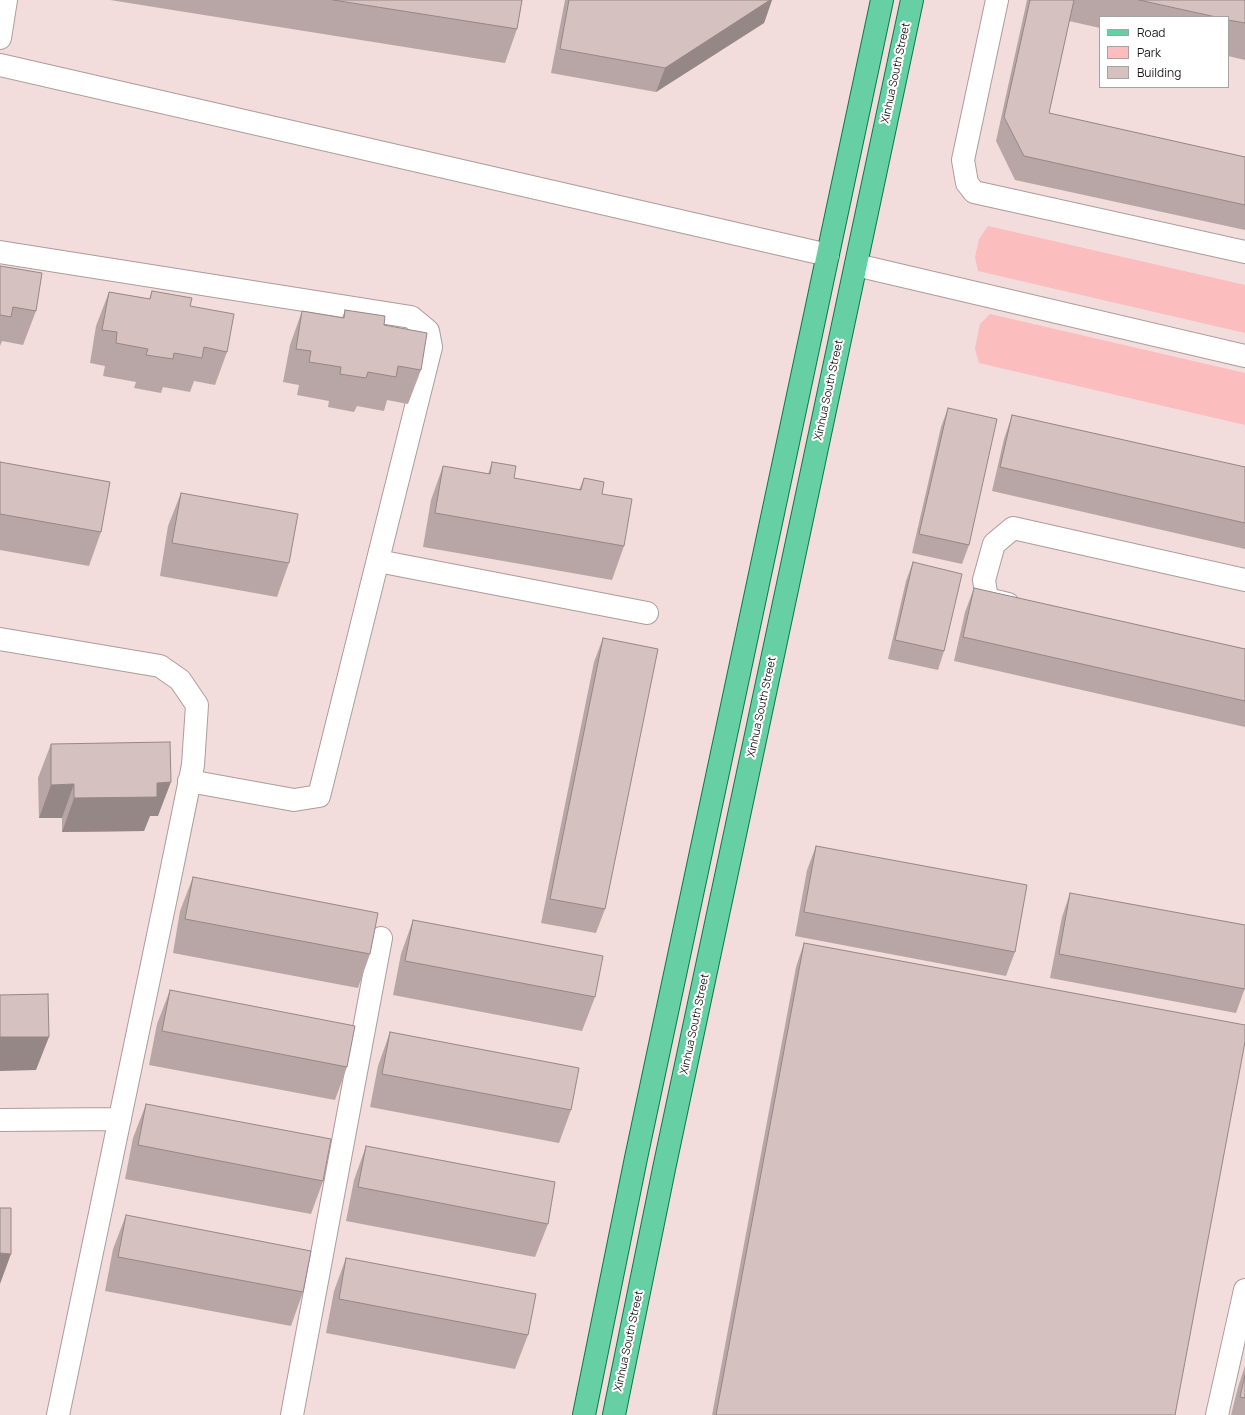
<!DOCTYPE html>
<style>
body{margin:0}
#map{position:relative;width:1245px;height:1415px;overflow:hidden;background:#f2dcdc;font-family:Manrope,sans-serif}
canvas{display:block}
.legend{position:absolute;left:1099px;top:16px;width:130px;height:72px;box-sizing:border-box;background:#fff;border:1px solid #a5a3a3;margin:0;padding:5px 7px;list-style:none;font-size:12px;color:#1f1818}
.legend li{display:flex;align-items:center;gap:8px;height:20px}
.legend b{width:20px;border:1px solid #a5a3a3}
</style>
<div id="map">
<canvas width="1245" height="1415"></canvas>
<ul class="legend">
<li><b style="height:5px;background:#66cfa4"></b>Road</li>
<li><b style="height:11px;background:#fbbdbd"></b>Park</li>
<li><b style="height:11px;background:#d6c1c1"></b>Building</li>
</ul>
</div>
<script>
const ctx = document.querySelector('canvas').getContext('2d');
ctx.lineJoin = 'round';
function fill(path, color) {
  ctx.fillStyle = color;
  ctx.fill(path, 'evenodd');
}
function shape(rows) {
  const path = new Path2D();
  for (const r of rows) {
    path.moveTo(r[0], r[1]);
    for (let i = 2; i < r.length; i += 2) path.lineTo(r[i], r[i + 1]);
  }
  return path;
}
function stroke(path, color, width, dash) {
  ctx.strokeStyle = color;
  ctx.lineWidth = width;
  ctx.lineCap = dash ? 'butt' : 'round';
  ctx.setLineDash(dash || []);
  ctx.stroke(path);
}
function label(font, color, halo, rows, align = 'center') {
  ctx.font = font + ' Manrope,sans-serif';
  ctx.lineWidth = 4;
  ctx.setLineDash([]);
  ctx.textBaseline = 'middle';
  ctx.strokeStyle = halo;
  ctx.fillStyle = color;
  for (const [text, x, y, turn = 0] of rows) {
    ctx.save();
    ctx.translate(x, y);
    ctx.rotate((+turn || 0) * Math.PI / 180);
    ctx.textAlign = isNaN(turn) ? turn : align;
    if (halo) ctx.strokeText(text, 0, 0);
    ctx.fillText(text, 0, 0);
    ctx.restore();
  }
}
fill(shape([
 [988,226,1245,285,1245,333,978,271,975,257,979,239],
 [990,314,1245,373,1245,425,979,363,975,349,977,338,980,324]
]), '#fbbdbd');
const minor = shape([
 [997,0,963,160,967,183,974,192,1245,252],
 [0,38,6,0],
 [0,65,828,255],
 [0,252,411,317,428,331,431,347,319,796,294,800,189,781],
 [856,265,1245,356],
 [378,561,647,613],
 [1008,604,987,599,984,580,994,544,1013,528,1245,580],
 [0,639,160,666,180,680,197,705,193,765,165,902,58,1415],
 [0,1120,120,1119],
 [292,1415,381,938],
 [1217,1415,1245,1290]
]);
const major = shape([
 [584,1415,636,1158,882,0],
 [614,1415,665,1164,912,0]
]);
stroke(minor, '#af9b9a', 24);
stroke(major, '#0b7a4b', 24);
stroke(minor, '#fff', 22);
stroke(major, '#66cfa4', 22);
fill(shape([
 [110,0,522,0,517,29,505,63],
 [565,0,772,0,764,23,656,92,551,73],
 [1027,0,1245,0,1245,60,1228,56,1228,17,1100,17,1100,28,1069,21,1049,113,1245,157,1245,230,1015,180,996,141],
 [0,266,36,311,23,345,2,341,0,346],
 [152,291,190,306,227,352,215,385,194,381,190,392,163,387,161,393,134,388,136,382,103,376,105,366,90,363,96,326,109,292,149,299],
 [345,310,384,325,421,370,408,404,387,400,384,411,357,406,354,412,328,407,329,401,297,395,299,385,283,382,290,345,302,311,342,318],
 [948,408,969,545,962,564,912,553,941,427],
 [1012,415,1245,467,1245,549,992,491,1004,439],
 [0,462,101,532,89,566,0,550],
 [492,462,514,478,579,490,584,478,602,494,624,546,612,580,423,547,431,500,443,466,488,474],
 [181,493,289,563,277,597,160,576,168,526],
 [913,562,944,651,938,670,888,659,906,581],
 [974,588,1245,649,1245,727,954,661,965,612],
 [603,638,605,909,596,933,541,923,594,662],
 [51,744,158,816,150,816,144,831,62,832,62,818,39,818,38,778],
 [816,846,1015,952,1006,976,795,936,807,870],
 [193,877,370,954,358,988,173,953,180,911],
 [1070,893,1245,988,1236,1013,1050,978,1062,917],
 [413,920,595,997,582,1031,393,995,401,954],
 [804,943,1175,1415,712,1415,796,967],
 [170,990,347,1067,335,1100,149,1065,157,1024],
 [390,1032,571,1110,559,1143,370,1107,378,1066],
 [146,1104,323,1181,311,1214,125,1179,133,1138],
 [366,1146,548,1224,535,1257,346,1221,354,1180],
 [126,1215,303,1292,291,1326,105,1291,113,1249],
 [346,1258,528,1335,515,1369,326,1333,334,1291],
 [1245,1366,1245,1415,1231,1415,1238,1387]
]), '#b8a6a6');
fill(shape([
 [770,0,772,0,764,23,656,92,665,68],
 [171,782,158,816,150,816,144,831,62,832,74,798,157,783],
 [74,784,62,818,39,818,51,785],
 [0,1037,49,1037,36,1070,0,1071],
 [0,1253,11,1254,0,1284]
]), '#968787');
const building = shape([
 [333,0,522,0,517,29,333,0],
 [569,0,770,0,665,68,560,49,569,0],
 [1030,0,1074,0,1049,113,1245,157,1245,205,1024,156,1004,117,1030,0],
 [1139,0,1245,0,1245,23,1228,20,1228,17,1216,17,1139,0],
 [0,266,42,273,36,311,13,307,11,317,0,315,0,266],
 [152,291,192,298,190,306,234,314,227,352,204,347,202,358,174,353,173,359,146,355,148,349,116,343,117,332,102,330,109,292,150,299,152,291],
 [345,310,385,316,384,325,427,333,421,370,398,366,396,377,368,372,366,378,340,374,341,367,309,362,311,351,296,349,302,311,344,318,345,310],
 [948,408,997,419,969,545,919,534,948,408],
 [1012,415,1245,467,1245,523,1000,467,1012,415],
 [0,462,110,482,101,532,0,514,0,462],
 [492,462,516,466,514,478,581,490,584,478,604,482,602,494,632,499,624,546,435,513,443,466,490,474,492,462],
 [181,493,298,514,289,563,172,543,181,493],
 [913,562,962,574,944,651,895,640,913,562],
 [974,588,1245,649,1245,701,963,637,974,588],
 [603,638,658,649,605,909,550,899,603,638],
 [170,742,171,782,157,783,157,797,74,798,74,784,51,785,51,744,170,742],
 [816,846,1027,885,1015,952,804,912,816,846],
 [193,877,378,913,370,954,185,919,193,877],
 [1070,893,1245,925,1245,989,1059,954,1070,893],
 [413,920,603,956,595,997,405,961,413,920],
 [804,943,1245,1025,1245,1042,1175,1415,716,1415,804,943],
 [170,990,355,1026,347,1067,162,1031,170,990],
 [48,994,49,1037,0,1037,0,995,48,994],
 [390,1032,579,1068,571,1110,382,1074,390,1032],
 [146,1104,331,1139,323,1181,138,1145,146,1104],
 [366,1146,555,1182,548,1224,358,1187,366,1146],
 [0,1208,11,1208,11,1254,0,1253,0,1208],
 [126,1215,311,1251,303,1292,118,1257,126,1215],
 [346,1258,536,1294,528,1335,339,1299,346,1258],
 [1245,1375,1245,1398,1240,1397,1245,1375]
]);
fill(building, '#d6c1c1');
stroke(building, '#968787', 1);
label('11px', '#1f1818', '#fff', [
 ["Xinhua South Street",896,73,-78],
 ["Xinhua South Street",829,390,-78],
 ["Xinhua South Street",762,707,-78],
 ["Xinhua South Street",695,1024,-78],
 ["Xinhua South Street",629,1341,-78]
]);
</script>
